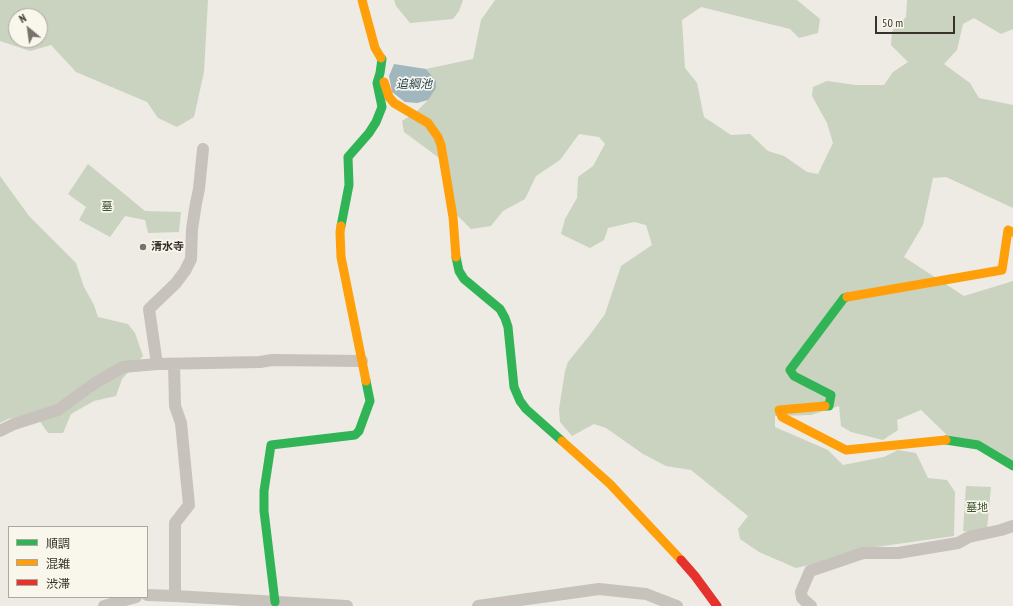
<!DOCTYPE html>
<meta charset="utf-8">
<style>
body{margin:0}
#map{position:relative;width:1013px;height:606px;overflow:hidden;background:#edebe4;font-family:"PT Sans Narrow","Noto Sans JP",sans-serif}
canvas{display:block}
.legend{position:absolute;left:8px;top:526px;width:140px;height:72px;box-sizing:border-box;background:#f9f6ec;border:1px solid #aba89f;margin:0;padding:5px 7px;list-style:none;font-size:12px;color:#37322b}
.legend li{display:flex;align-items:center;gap:8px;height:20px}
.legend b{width:20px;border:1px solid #aba89f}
.north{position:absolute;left:8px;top:8px;width:40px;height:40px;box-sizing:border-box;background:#f9f6ec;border:1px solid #aba89f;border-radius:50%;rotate:331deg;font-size:11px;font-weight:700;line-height:16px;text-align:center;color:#37322b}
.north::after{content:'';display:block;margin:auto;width:14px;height:18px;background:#77736c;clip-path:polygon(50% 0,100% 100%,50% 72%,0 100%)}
.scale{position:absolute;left:875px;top:16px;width:80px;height:18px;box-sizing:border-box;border:2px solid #37322b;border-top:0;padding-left:5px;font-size:12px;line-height:14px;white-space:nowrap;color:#37322b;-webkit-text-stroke:3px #f9f6ec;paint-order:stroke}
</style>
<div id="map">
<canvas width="1013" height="606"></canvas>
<ul class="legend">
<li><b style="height:5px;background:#30b455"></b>順調</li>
<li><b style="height:5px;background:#ff9f0a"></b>混雑</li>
<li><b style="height:5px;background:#e5322d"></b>渋滞</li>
</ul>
<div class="north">N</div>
<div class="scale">50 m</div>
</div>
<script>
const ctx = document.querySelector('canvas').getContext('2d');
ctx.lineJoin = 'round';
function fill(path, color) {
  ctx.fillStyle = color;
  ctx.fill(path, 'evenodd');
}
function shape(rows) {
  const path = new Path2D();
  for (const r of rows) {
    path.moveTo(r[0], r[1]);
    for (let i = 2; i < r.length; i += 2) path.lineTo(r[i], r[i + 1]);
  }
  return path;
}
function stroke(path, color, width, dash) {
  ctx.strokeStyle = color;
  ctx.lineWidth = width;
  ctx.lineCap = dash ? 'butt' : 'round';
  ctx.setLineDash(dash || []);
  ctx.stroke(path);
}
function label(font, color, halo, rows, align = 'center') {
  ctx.font = font + ' "PT Sans Narrow","Noto Sans JP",sans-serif';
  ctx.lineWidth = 3.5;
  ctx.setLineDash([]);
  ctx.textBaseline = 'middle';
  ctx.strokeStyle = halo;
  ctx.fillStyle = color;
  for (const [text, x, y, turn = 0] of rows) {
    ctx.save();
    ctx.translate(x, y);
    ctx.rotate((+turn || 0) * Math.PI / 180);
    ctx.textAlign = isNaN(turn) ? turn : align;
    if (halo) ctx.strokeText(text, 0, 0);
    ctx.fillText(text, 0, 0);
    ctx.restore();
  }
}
fill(shape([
 [0,0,208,0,204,72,194,117,177,127,158,118,147,102,76,72,51,45,30,51,0,41],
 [16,16,40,16,40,40,16,40],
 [394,0,463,0,459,11,453,19,410,23,396,6],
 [495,0,797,0,820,19,818,33,799,38,790,29,701,7,682,20,685,68,697,83,704,117,731,135,750,134,768,151,784,156,807,172,818,174,833,143,827,123,812,96,813,87,827,81,856,85,884,85,893,72,908,62,891,45,892,31,906,17,907,0,1013,0,1013,29,1001,34,974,18,963,24,957,50,944,64,970,83,979,98,1013,105,1013,208,946,177,933,178,923,225,904,257,964,296,1013,281,1013,461,947,435,921,410,897,420,898,430,883,440,851,432,841,426,839,406,811,415,775,416,775,427,828,450,843,465,884,457,898,450,916,453,928,478,947,480,955,492,954,536,862,549,827,561,796,568,759,552,740,539,738,529,748,516,691,470,666,466,643,454,606,428,594,424,572,436,560,422,559,409,565,371,568,362,589,336,605,314,621,266,652,245,646,225,634,222,608,228,604,240,590,248,561,234,565,219,577,198,578,177,593,166,605,144,599,137,579,134,560,160,536,176,525,199,503,211,491,226,471,229,456,214,446,163,404,132,402,121,416,112,428,100,435,81,426,69,473,59,481,20],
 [88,164,145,211,181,212,179,232,148,233,145,220,125,216,110,237,79,220,86,207,68,194],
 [0,176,29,216,76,263,84,287,94,305,98,317,128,324,135,333,143,356,122,379,116,396,94,401,71,414,63,433,48,433,34,413,8,419,0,423],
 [966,486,991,487,987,529,972,532,963,531]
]), '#cad3bf');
fill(shape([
 [394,64,426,69,436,81,436,88,428,100,417,103,405,102,392,92,389,76]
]), '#a1b6bd');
stroke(shape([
 [203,149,199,189,196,203,192,229,191,259,185,271,176,283,149,309,157,364,260,362,272,360,362,361],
 [174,364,175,406,181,423,189,505,175,523,175,596],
 [0,431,14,424,58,410,95,383,123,367,157,364],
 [147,595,175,596,347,606],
 [104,606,136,597],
 [478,606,599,589,646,594,677,606],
 [811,606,802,598,801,592,810,571,863,553,898,553,958,543,969,537,1001,530,1013,526]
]), '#c7c3bc', 12);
stroke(shape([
 [341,226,349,185,348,157,369,133,376,122,382,107,377,83,380,73,382,59,381,58],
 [456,257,459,271,464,279,500,309,505,318,508,327,514,387,520,401,526,409,562,441],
 [825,406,829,406,831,395,794,376,790,370,844,298,847,297],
 [946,440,978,445,1013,466],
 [275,602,264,511,264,491,271,445,355,435,359,431,370,401,366,381]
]), '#30b455', 9);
stroke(shape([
 [362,0,375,48,381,58],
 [384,82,389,97,394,103,428,123,438,137,441,145,453,217,456,257],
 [341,226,340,232,341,257,366,381],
 [847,297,1002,270,1008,230,1013,232],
 [825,406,779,410,782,417,846,450,946,440],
 [562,441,610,484,681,560]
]), '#ff9f0a', 9);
stroke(shape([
 [681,560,695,576,717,606]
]), '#e5322d', 9);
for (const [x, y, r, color] of [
 [143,247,4,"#77736c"]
]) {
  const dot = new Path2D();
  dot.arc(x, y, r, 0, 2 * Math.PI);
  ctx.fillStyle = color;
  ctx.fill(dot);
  stroke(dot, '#f9f6ec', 1.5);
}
label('11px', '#3e5430', '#f9f6ec', [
 ["墓",107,207],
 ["墓地",977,508]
]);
label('bold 11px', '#37322b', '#f9f6ec', [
 ["清水寺",151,247]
], 'left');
label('italic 12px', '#234656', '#f9f6ec', [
 ["追綱池",414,85]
]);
</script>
